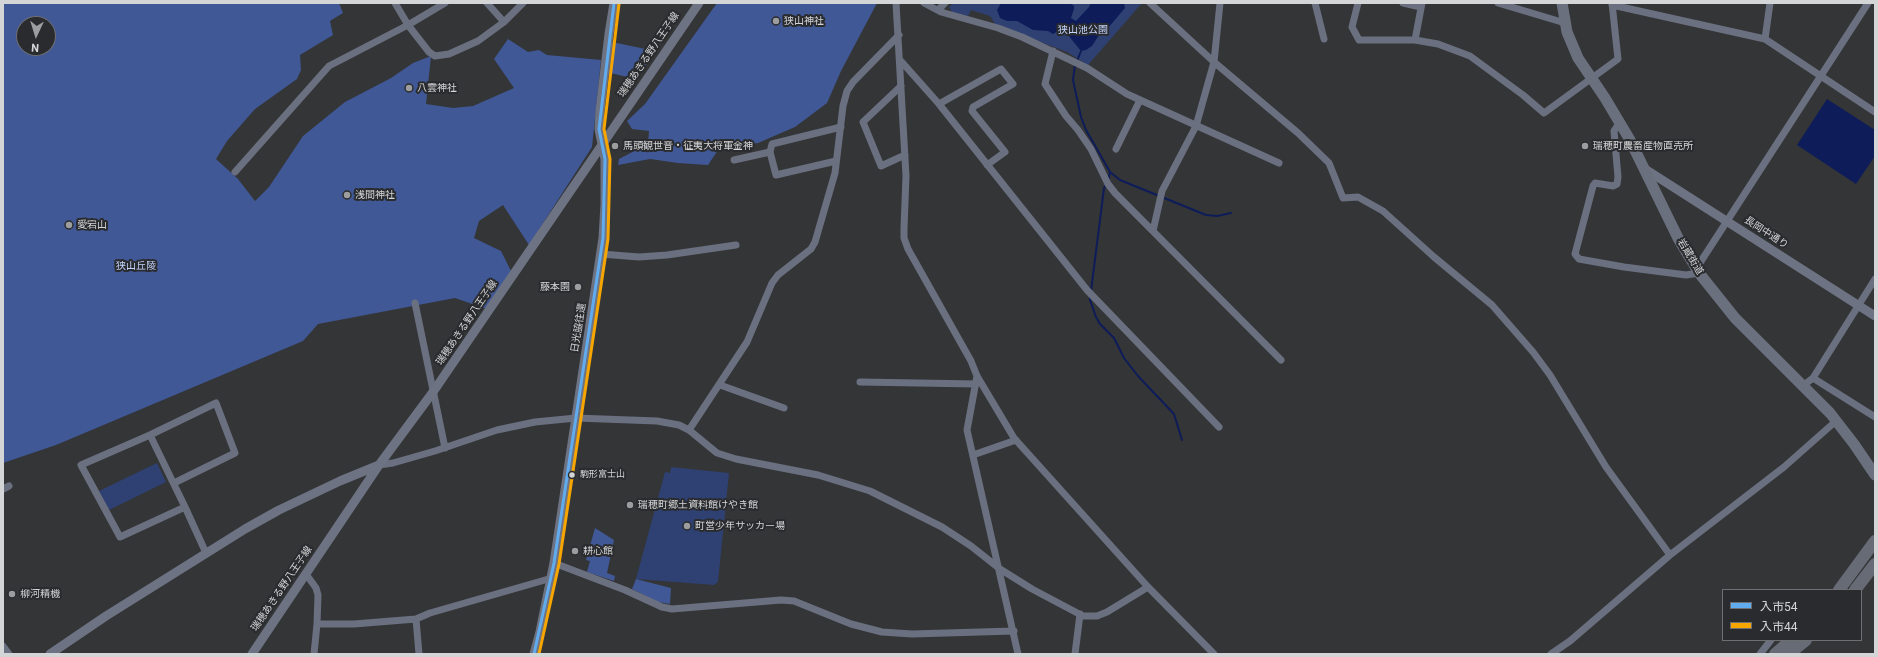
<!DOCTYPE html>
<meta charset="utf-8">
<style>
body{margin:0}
#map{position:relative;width:1878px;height:657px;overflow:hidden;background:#343537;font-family:Roboto,"Noto Sans JP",sans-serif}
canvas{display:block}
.frame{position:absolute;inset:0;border:4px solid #d4d5d7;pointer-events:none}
.legend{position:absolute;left:1722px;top:589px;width:140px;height:52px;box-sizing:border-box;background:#2a2b2e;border:1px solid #6e6f72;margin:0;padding:5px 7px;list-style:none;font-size:12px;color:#d4d5d7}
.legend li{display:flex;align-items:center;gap:8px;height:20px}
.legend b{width:20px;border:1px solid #6e6f72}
.north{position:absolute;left:16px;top:16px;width:40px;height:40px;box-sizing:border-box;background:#2a2b2e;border:1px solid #6e6f72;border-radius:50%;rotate:184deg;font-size:11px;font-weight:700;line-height:16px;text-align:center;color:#d4d5d7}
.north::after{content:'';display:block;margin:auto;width:14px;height:18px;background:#9c9d9f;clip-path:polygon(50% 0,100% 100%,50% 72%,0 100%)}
</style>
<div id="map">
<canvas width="1878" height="657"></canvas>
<div class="frame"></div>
<ul class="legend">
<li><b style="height:5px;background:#60acee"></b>入市54</li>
<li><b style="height:5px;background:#f7a600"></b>入市44</li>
</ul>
<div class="north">N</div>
</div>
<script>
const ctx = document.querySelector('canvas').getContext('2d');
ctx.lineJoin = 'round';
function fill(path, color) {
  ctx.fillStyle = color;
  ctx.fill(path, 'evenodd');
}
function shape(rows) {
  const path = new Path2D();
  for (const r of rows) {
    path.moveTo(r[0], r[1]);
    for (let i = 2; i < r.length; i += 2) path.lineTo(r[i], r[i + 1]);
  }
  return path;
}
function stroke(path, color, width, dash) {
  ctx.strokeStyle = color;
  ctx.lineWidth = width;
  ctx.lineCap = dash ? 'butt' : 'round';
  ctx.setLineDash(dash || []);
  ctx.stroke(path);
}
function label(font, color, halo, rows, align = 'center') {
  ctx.font = font + ' Roboto,"Noto Sans JP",sans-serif';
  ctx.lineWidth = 4;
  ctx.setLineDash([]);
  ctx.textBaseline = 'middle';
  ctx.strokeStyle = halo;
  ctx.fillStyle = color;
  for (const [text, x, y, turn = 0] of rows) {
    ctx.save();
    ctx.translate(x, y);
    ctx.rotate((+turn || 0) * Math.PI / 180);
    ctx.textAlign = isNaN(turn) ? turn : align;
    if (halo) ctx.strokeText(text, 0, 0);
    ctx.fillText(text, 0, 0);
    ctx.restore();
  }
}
fill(shape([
 [953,3,1142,3,1088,65,1067,52,996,25,990,16,971,10,968,16,952,12,949,7],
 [157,463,166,482,109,510,99,491],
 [671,467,729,473,718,582,714,585,636,579,665,472,670,473]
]), '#2f4172');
fill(shape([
 [3,3,339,3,343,13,330,21,333,35,300,55,301,70,297,79,255,109,227,141,216,159,238,179,255,201,269,187,303,136,345,102,391,78,413,63,431,56,426,104,453,108,473,106,514,88,494,59,508,39,528,52,539,50,547,55,601,60,592,147,529,245,503,205,479,221,474,238,501,251,512,273,487,309,455,298,318,324,303,341,56,445,3,463],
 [24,24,48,24,48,48,24,48],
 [717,3,877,3,841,71,827,103,795,127,758,143,720,147,708,165,678,163,650,159,618,165,619,159,648,144,649,131,632,129,627,121,645,104],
 [612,42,655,51,636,79,606,72],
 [595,528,614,540,607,573,615,576,614,581,587,572,590,561,586,560],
 [636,579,671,588,670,604,658,602,632,589]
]), '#405896');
fill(shape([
 [1001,3,1070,3,1074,6,1074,9,1071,18,1076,21,1089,7,1091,3,1124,3,1125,8,1108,28,1099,35,1092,46,1086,50,1081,51,1068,35,1068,30,1065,27,1053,34,1048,31,1033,30,1017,21,1007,21,1000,18,997,10],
 [1827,99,1875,130,1875,156,1856,184,1797,145]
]), '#0e1c59');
stroke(shape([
 [1077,61,1081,51],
 [1075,65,1073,80,1081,117,1086,130,1110,172,1108,182],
 [1110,172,1120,180,1206,215,1217,216,1231,213],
 [1091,291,1104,188,1106,185],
 [1090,296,1090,300,1096,317,1100,324,1114,338,1124,358,1138,376,1174,414,1182,440]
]), '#0e1c59', 2);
stroke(shape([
 [395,3,408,25,429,52,435,56,449,54,478,41,504,22,523,3],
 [487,3,504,22],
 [896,3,906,176,904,228,904,238,908,249,971,361,977,376,1014,438,1148,587,1214,654],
 [924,3,941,12,998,28,1022,37,1087,68,1127,94,1279,163],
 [1150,3,1214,62,1298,133,1329,163,1343,198,1358,197,1383,211,1434,257,1492,305,1533,352,1550,375,1606,467,1670,555],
 [1315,3,1324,39],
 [1358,3,1352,27,1359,40,1415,40,1438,44,1470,56,1523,95,1544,113,1618,59,1612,3],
 [1403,3,1421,7],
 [1498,3,1565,23],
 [1612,5,1765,39,1875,112],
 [938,10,945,3],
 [1765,39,1770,3],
 [1415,40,1422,3],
 [1053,51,1045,84,1066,116,1078,130,1091,149,1108,184,1115,193,1281,360],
 [900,60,939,104,1087,290,1219,427],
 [901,86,863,122,881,166,905,155],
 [939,104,1001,69,1013,84,973,107,972,111,1005,152,987,165],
 [1620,122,1614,131,1618,177,1617,184,1613,186,1595,183,1593,186,1575,254,1579,259,1624,267,1686,275,1699,273],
 [1116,149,1140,100],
 [770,152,776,175,836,161],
 [734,160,770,152,772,144,841,127],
 [235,172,329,66,408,25,445,3],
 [1153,231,1162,191,1196,126,1214,62,1220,3],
 [601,254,639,257,667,255,736,245],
 [1696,269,1868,3],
 [415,303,445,448],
 [977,376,967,430,1018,654],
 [1813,378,1875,417],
 [860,382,976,384],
 [720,385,784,408],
 [1804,385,1813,378,1875,279],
 [689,430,747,342,772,283,778,275,811,249,815,242,835,173,843,106,847,91,853,82,899,35],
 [150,435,216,403,235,453,174,483],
 [973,455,1016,440],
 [379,465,393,463,435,451,497,430,535,422,576,418,657,421,679,425,689,430,717,453,736,459,818,475,870,491,942,527,971,546,1000,569,1032,589,1083,616,1097,616,1107,612,1148,587],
 [3,489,9,486],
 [185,507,120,537,81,465,150,435,185,507,206,553],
 [554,563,625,590,662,607,672,609,781,600,794,601,851,624,882,632,912,634,1014,631],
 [306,574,316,588,318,595,317,624,314,654],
 [416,619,419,654],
 [317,624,354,624,416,619,430,613,552,578],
 [3,646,9,654],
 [1075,654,1080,614],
 [1551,654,1570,641,1670,555,1784,467,1836,421],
 [1760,654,1771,640]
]), '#6a7080', 7);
stroke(shape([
 [1645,169,1875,316],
 [50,654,106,616,245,529,279,510,340,481,379,465],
 [252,654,379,465,433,392,699,3],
 [534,654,540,632,554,563,603,238,605,204,605,159,599,129,600,111,609,34,614,3]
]), '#6d7383', 9);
stroke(shape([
 [1562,3,1567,32,1578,58,1605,98,1630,140,1679,240,1699,273,1735,318,1830,413,1854,444,1875,475]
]), '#6b707e', 11);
stroke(shape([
 [1839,590,1875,541],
 [1855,590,1875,564],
 [1775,654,1791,640],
 [1789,654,1806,640]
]), '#676b76', 12);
stroke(shape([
 [534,654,554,563,603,238,605,159,599,129,614,3]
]), '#60acee', 3);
stroke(shape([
 [539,654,559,564,608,239,610,159,604,129,619,4]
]), '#f7a600', 3);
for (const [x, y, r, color] of [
 [776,21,4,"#9c9d9f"],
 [409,88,4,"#9c9d9f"],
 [615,146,4,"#9c9d9f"],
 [1585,146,4,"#9c9d9f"],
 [347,195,4,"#9c9d9f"],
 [69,225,4,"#9c9d9f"],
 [578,287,4,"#9c9d9f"],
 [572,475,3.5,"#d4d5d7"],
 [630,505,4,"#9c9d9f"],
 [687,526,4,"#9c9d9f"],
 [575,551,4,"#9c9d9f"],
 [12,594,4,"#9c9d9f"]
]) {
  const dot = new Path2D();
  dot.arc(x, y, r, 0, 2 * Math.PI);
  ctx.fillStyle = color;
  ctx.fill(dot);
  stroke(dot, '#2a2b2e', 1.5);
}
label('9px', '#d4d5d7', '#2a2b2e', [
 ["駒形富士山",580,475]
], 'left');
label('10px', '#d4d5d7', '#2a2b2e', [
 ["狭山神社",784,21],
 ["八雲神社",417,88],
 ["馬頭観世音・征夷大将軍金神",623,146],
 ["瑞穂町農畜産物直売所",1593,146],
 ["浅間神社",355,195],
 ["愛宕山",77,225],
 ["藤本園",570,287,"right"],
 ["瑞穂町郷土資料館けやき館",638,505],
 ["町営少年サッカー場",695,526],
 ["耕心館",583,551],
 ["柳河精機",20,594]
], 'left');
label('10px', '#c2d3fc', '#2a2b2e', [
 ["狭山池公園",1083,30],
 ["狭山丘陵",136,266]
]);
label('10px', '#d4d5d7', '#2a2b2e', [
 ["瑞穂あきる野八王子線",649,55,-56],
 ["長岡中通り",1766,233,33],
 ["岩蔵街道",1690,257,59],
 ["瑞穂あきる野八王子線",467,323,-56],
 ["日光脇往還",579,328,-81],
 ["瑞穂あきる野八王子線",282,589,-56]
]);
</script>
